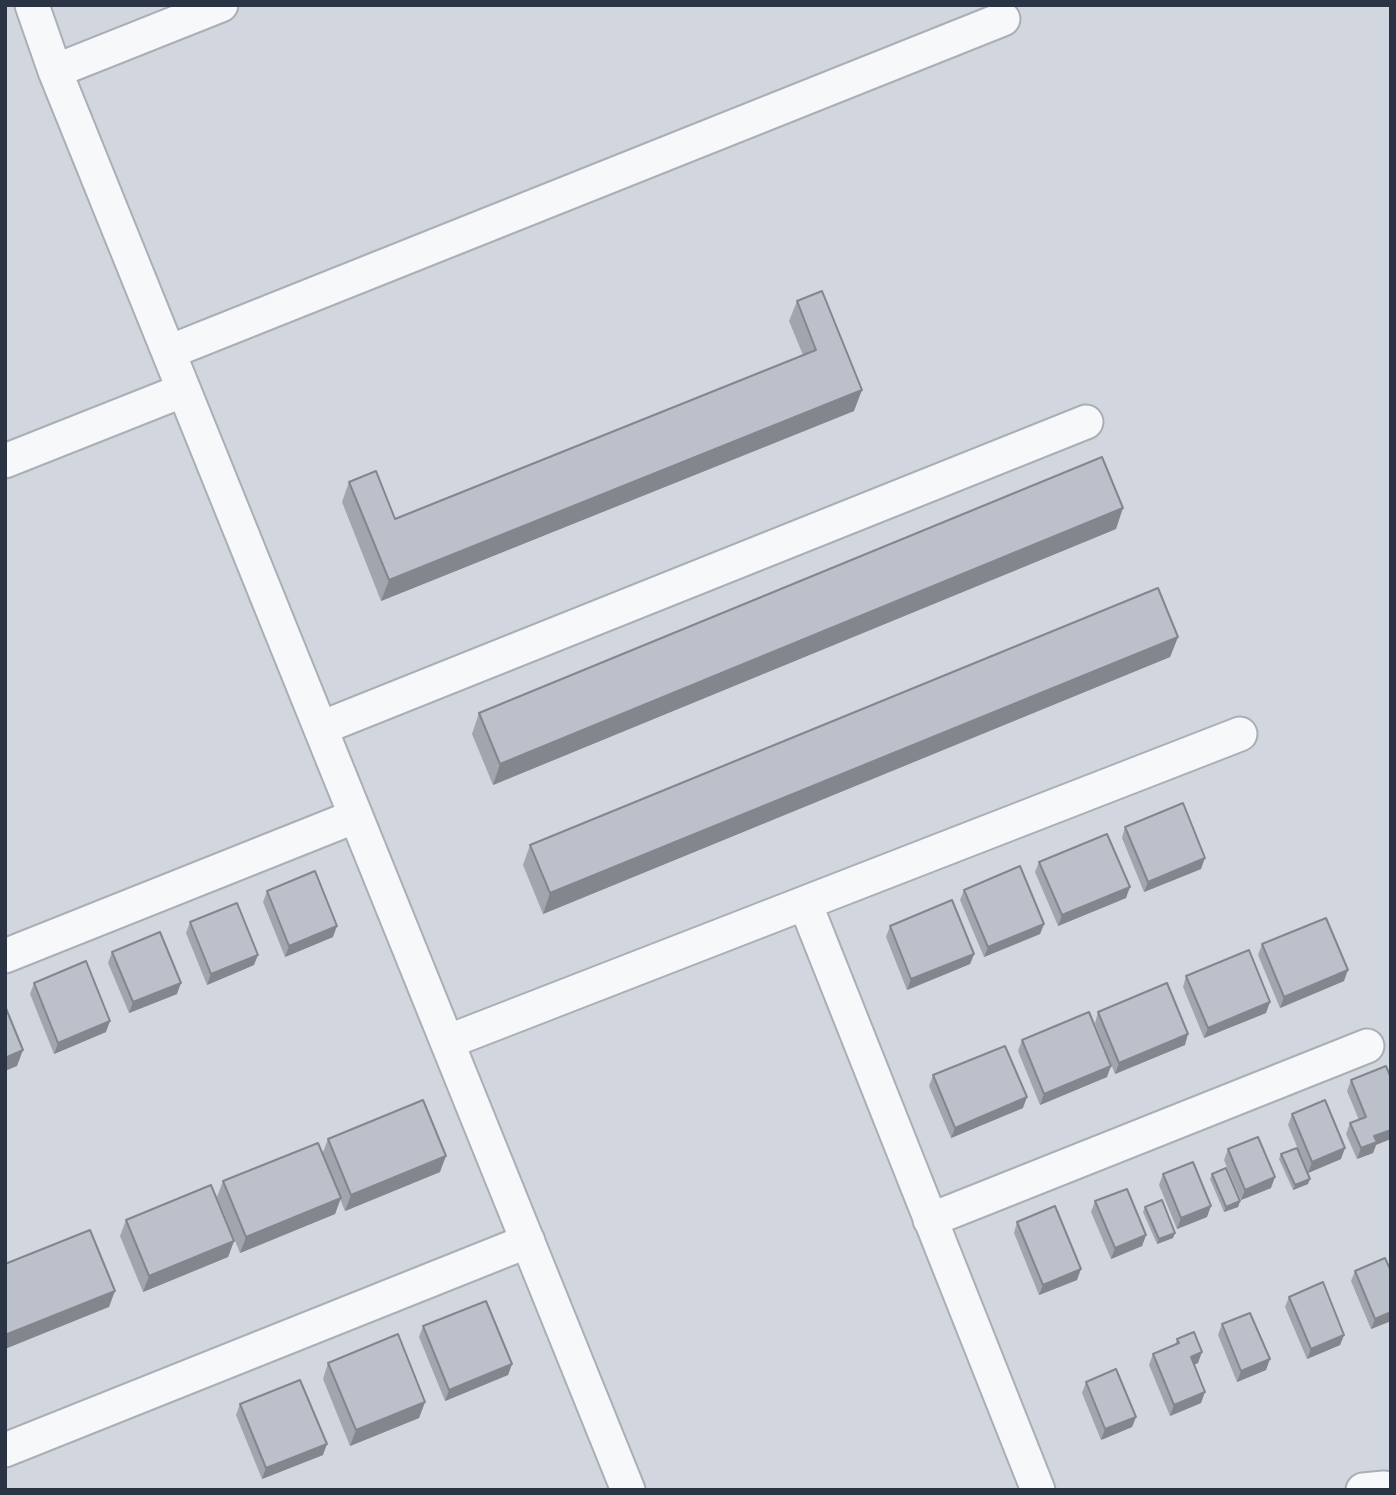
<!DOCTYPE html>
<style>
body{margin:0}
#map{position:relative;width:1396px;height:1495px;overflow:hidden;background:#e4e7ec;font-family:Karla,sans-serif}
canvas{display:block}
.frame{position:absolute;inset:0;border:7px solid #2b3445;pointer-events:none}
</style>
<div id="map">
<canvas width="1396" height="1495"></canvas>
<div class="frame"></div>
</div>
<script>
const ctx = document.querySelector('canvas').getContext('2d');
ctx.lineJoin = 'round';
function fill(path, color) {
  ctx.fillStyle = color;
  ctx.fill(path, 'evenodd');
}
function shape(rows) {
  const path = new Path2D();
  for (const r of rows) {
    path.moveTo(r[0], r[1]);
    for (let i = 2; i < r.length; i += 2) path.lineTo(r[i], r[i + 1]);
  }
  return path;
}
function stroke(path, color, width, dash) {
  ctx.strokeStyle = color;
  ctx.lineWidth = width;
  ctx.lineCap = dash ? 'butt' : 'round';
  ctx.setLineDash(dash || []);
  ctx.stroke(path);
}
fill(shape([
 [5,5,1391,5,1391,1490,5,1490]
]), '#d2d6de');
const street = shape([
 [32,5,55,71,628,1490],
 [55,71,221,5],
 [169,352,1003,19],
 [5,461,184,390],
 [321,728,1086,422],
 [805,903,1038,1490],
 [5,956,356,816],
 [447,1042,1240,734],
 [930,1220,1367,1046],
 [5,1450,528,1241],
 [1363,1490,1384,1488,1389,1490]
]);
stroke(street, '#a9aeb7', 37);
stroke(street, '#f7f8fa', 33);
fill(shape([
 [797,301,854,411,381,601,342,502,349,482,395,519,803,355,789,321],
 [1116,529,493,785,472,734,479,713],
 [1178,637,1170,657,543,914,523,865,530,845],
 [1125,827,1201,869,1144,892,1122,838],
 [1039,862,1126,898,1058,926,1035,872],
 [964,890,1044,924,1040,934,984,957,960,900],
 [267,891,333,937,285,957,263,902],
 [190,922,254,965,207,985,186,933],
 [890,926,974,954,970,964,907,990,886,937],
 [1262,944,1344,981,1280,1008,1258,955],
 [112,952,177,994,129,1013,108,963],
 [1186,976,1266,1013,1204,1038,1183,987],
 [34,983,106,1032,54,1054,30,994],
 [1098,1012,1185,1045,1115,1074,1095,1023],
 [1022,1040,1107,1077,1040,1105,1018,1051],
 [1386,1066,1376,1145,1373,1153,1357,1159,1346,1134,1350,1123,1359,1120,1347,1091,1351,1080],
 [933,1075,1023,1108,951,1138,929,1086],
 [1292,1114,1341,1159,1308,1173,1288,1125],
 [328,1139,440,1172,345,1211,340,1199,335,1214,240,1253,217,1197,223,1181,322,1155],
 [1228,1149,1271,1188,1241,1200,1224,1160],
 [1281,1154,1308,1184,1293,1190,1279,1159],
 [1163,1174,1207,1217,1177,1229,1159,1185],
 [1212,1174,1240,1201,1238,1207,1224,1212,1210,1179],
 [1095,1201,1146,1235,1142,1246,1111,1259,1091,1212],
 [1145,1207,1173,1238,1157,1244,1143,1212],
 [126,1220,234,1241,228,1257,143,1292,120,1236],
 [1017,1222,1077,1280,1039,1295,1014,1233],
 [1355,1271,1391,1271,1391,1321,1371,1329,1351,1281],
 [1289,1297,1344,1335,1340,1345,1307,1359,1285,1307],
 [1222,1324,1266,1370,1237,1382,1218,1335],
 [423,1326,512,1364,508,1375,445,1401,419,1337],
 [1177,1339,1198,1363,1194,1365,1201,1403,1170,1416,1149,1365,1153,1354,1175,1345],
 [328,1363,425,1402,419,1418,350,1446,323,1379],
 [1086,1382,1136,1417,1132,1427,1101,1440,1082,1393],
 [240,1404,323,1455,262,1479,236,1415]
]), '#a1a5ae');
fill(shape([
 [862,390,854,411,381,601,389,580],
 [1123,508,1116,529,493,785,500,764],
 [1178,637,1170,657,543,914,550,893],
 [1205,858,1201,869,1144,892,1148,882],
 [1130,887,1126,898,1058,926,1062,915],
 [1044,924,1040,934,984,957,988,947],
 [337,926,333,937,285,957,289,946],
 [974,954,970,964,907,990,911,979],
 [258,955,254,965,207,985,211,974],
 [1348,970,1344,981,1280,1008,1284,997],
 [181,983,177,994,129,1013,133,1002],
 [1270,1002,1266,1013,1204,1038,1208,1028],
 [110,1021,106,1032,54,1054,58,1043],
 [1188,1034,1185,1045,1115,1074,1119,1063],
 [23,1050,17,1066,5,1071,5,1058],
 [1111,1066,1107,1077,1040,1105,1044,1094],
 [1027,1097,1023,1108,951,1138,955,1128],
 [1391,1130,1391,1139,1376,1145,1373,1153,1357,1159,1361,1148,1374,1136],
 [1345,1148,1341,1159,1308,1173,1312,1162],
 [446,1156,440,1172,345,1211,351,1195],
 [1275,1177,1271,1188,1241,1200,1245,1190],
 [1310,1179,1308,1184,1293,1190,1295,1185],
 [341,1198,335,1214,240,1253,246,1237],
 [1240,1201,1238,1207,1224,1212,1226,1207],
 [1211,1206,1207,1217,1177,1229,1181,1218],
 [1175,1233,1173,1238,1157,1244,1159,1239],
 [1146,1235,1142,1246,1111,1259,1115,1248],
 [234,1241,228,1257,143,1292,149,1276],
 [1081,1269,1077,1280,1039,1295,1043,1285],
 [115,1291,109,1307,5,1349,5,1335],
 [1391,1312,1391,1321,1371,1329,1375,1319],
 [1344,1335,1340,1345,1307,1359,1311,1349],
 [1202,1352,1198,1363,1187,1368,1191,1357],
 [1270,1359,1266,1370,1237,1382,1241,1371],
 [512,1364,508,1375,445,1401,449,1390],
 [1205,1392,1201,1403,1170,1416,1174,1405],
 [425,1402,419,1418,350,1446,356,1430],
 [1136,1417,1132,1427,1101,1440,1105,1429],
 [327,1444,323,1455,262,1479,266,1468]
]), '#83868d');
const building = shape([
 [822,291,862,390,389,580,349,482,376,471,395,519,816,350,797,301,822,291],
 [1102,457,1123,508,500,764,479,713,1102,457],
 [1158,588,1178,637,550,893,530,845,1158,588],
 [1183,803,1205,858,1148,882,1125,827,1183,803],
 [1107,834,1130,887,1062,915,1039,862,1107,834],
 [1020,866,1044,924,988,947,964,890,1020,866],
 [315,871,337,926,289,946,267,891,315,871],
 [952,900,974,954,911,979,890,926,952,900],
 [237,903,258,955,211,974,190,922,237,903],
 [1326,918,1348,970,1284,997,1262,944,1326,918],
 [160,932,181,983,133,1002,112,952,160,932],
 [1249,950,1270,1002,1208,1028,1186,976,1249,950],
 [86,961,110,1021,58,1043,34,983,86,961],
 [1167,983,1188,1034,1119,1063,1098,1012,1167,983],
 [5,1006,23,1050,5,1058,5,1006],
 [1089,1012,1111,1066,1044,1094,1022,1040,1089,1012],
 [1005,1046,1027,1097,955,1128,933,1075,1005,1046],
 [1386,1066,1391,1078,1391,1130,1374,1136,1377,1142,1361,1148,1350,1123,1366,1117,1351,1080,1386,1066],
 [423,1100,446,1156,351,1195,328,1139,423,1100],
 [1325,1100,1345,1148,1312,1162,1292,1114,1325,1100],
 [1258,1137,1275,1177,1245,1190,1228,1149,1258,1137],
 [318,1143,341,1198,246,1237,223,1181,318,1143],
 [1297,1148,1310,1179,1295,1185,1281,1154,1297,1148],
 [1193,1162,1211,1206,1181,1218,1163,1174,1193,1162],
 [1226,1168,1240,1201,1226,1207,1212,1174,1226,1168],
 [211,1185,234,1241,149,1276,126,1220,211,1185],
 [1127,1189,1146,1235,1115,1248,1095,1201,1127,1189],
 [1162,1200,1175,1233,1159,1239,1145,1207,1162,1200],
 [1055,1206,1081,1269,1043,1285,1017,1222,1055,1206],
 [90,1230,115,1291,5,1335,5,1264,90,1230],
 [1385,1258,1391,1271,1391,1312,1375,1319,1355,1271,1385,1258],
 [1323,1282,1344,1335,1311,1349,1289,1297,1323,1282],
 [486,1301,512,1364,449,1390,423,1326,486,1301],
 [1250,1313,1270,1359,1241,1371,1222,1324,1250,1313],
 [1194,1332,1202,1352,1191,1357,1205,1392,1174,1405,1153,1354,1179,1343,1177,1339,1194,1332],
 [398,1334,425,1402,356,1430,328,1363,398,1334],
 [1116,1369,1136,1417,1105,1429,1086,1382,1116,1369],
 [300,1380,327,1444,266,1468,240,1404,300,1380]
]);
fill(building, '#bbc0ca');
stroke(building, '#83868d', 2);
</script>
